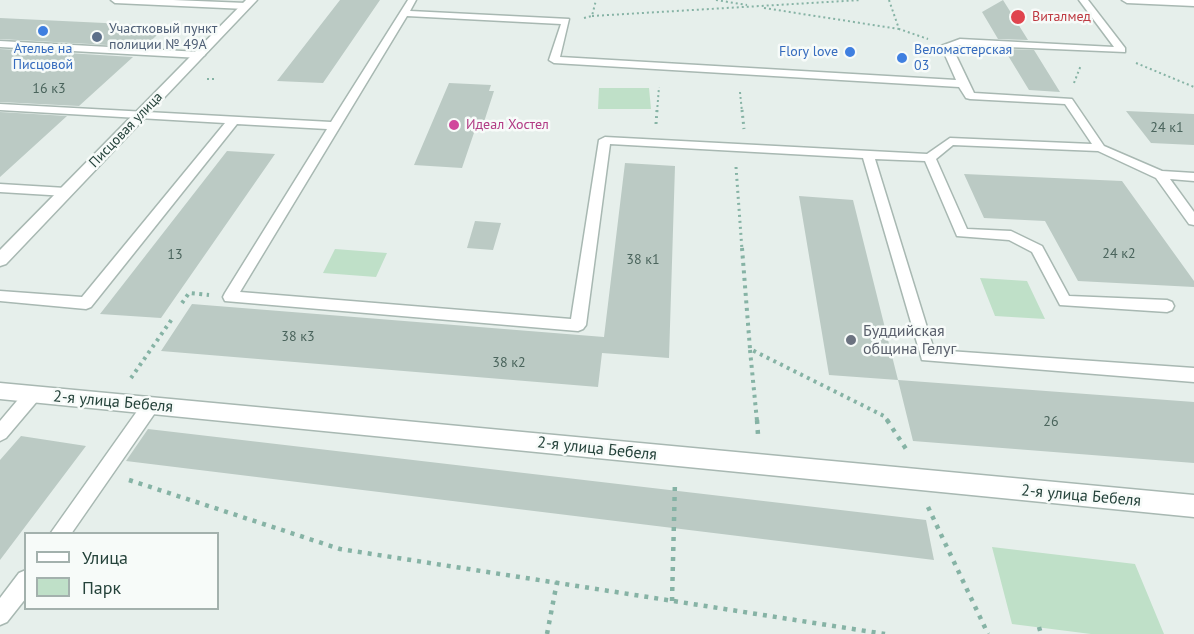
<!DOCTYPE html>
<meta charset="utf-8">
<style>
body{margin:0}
#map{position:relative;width:1194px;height:634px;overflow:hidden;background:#e6efeb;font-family:"PT Sans",sans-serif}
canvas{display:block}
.legend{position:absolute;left:24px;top:532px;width:195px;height:78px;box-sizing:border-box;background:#f7fbf9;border:2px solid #a3b1ad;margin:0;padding:8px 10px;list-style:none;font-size:18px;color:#24423a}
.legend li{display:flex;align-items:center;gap:12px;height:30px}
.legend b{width:30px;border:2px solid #a3b1ad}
</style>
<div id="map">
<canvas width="1194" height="634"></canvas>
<ul class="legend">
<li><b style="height:8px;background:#fff"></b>Улица</li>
<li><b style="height:16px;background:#bfe0c8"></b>Парк</li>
</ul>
</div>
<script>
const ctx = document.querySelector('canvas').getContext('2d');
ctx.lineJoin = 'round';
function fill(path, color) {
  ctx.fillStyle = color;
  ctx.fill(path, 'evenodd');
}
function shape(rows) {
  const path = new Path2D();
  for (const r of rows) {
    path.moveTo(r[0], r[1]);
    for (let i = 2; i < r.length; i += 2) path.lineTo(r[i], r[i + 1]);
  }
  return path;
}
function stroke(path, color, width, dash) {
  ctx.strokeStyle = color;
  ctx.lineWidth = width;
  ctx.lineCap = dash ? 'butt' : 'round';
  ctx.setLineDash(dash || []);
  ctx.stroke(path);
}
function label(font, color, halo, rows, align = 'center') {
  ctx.font = font + ' "PT Sans",sans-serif';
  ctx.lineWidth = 5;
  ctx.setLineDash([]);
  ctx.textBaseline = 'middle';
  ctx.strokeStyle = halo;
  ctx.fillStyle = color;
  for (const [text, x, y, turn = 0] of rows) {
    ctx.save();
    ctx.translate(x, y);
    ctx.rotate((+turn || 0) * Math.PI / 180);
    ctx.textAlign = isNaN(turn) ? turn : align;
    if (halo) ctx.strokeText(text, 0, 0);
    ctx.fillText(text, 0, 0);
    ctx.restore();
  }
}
fill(shape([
 [599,88,649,88,651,109,598,109],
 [335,249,387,253,376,277,323,273],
 [980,278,1027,281,1045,319,995,316],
 [992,547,1135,564,1164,634,1091,634,1012,624]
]), '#bfe0c8');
fill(shape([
 [340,0,380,0,323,83,277,81],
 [1003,0,1028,40,998,39,982,12],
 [0,18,167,26,144,47,0,39],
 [0,49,133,57,79,106,0,102],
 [1004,49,1034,50,1060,92,1029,90],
 [449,83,491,85,489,91,494,91,483,125,477,124,462,168,414,165],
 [1126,111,1194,114,1194,145,1151,143],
 [0,112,67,116,0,177],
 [227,151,275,154,161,318,100,314],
 [625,163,675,166,669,358,602,353,598,387,161,351,192,304,604,337],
 [964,174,1122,181,1194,281,1194,287,1078,281,1045,221,984,218],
 [799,196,853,200,898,380,829,375],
 [475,221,501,223,493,250,467,248],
 [898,380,1194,402,1194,463,913,441],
 [148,429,926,520,934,560,126,461],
 [21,436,86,446,0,560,0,460]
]), '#bbcac4');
const service = shape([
 [111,0,173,0,246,3,250,6,246,9,115,3,111,0],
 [408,0,416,0,410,11,569,19,560,57,956,80,941,46,960,39,1114,47,1079,0,1088,0,1125,48,1125,52,960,45,952,47,974,93,1072,99,1104,146,1162,171,1194,173,1194,181,1170,179,1194,212,1194,225,1189,224,1156,178,1098,151,953,145,936,159,967,229,1011,231,1042,246,1069,296,1167,300,1172,302,1174,306,1172,310,1167,312,1060,305,1032,252,1009,240,957,236,925,161,875,159,934,350,1194,368,1194,382,922,360,863,158,610,144,586,325,583,329,578,331,225,301,223,297,225,293,327,129,237,124,91,307,86,309,0,301,0,291,82,297,225,123,0,110,0,104,331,122,408,0],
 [407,16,561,24,549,60,554,63,959,87,966,98,970,99,1065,104,1092,144,950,138,927,154,605,137,599,140,571,319,240,292,407,16],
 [0,41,200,52,205,55,200,58,0,47,0,41],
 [0,184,66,188,72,192,66,196,0,192,0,184],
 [33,387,39,389,41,394,39,399,6,438,0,441,0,421,27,389,33,387],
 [151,398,157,400,159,405,157,410,71,534,50,534,145,400,151,398],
 [26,570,26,598,7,622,0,625,0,598,19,573,26,570]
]);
const minor = shape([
 [246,0,257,0,6,264,0,266,0,250,246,0],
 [1122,0,1194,0,1194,6,1127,3,1122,0],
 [0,383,1194,495,1194,517,0,399,0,383]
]);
stroke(service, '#a8b8b2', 3);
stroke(minor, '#a8b8b2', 3);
stroke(shape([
 [716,0,747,5],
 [889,0,899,29,928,39],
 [764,8,899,29],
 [592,16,861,0],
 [584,18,592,16,596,0],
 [1136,63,1194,87],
 [207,79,215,79],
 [1074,83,1081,65],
 [740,92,742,112],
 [657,112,659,87]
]), '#86b3a5', 2, [2, 3]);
stroke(shape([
 [742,110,744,129],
 [656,124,657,110],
 [736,167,742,250]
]), '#86b3a5', 3, [2, 4]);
stroke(shape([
 [742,248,750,349,884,416,888,421],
 [182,303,189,293,209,295],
 [750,350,757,421],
 [131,378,172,319]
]), '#86b3a5', 4, [3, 4.5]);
stroke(shape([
 [757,420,758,435],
 [887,420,908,452],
 [129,480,340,549,885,634],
 [928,507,988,634],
 [672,601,675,481],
 [1039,627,1041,634],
 [547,634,557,582]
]), '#86b3a5', 4.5, [4, 6]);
fill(service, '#fff');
fill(minor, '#fff');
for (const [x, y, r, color] of [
 [1018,17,8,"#e0444e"],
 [43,31,6,"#3f7fe0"],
 [97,37,6,"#5c6f8a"],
 [850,52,6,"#3f7fe0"],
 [902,58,6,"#3f7fe0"],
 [454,125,6,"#d1479c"],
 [851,340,6,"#6b7280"]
]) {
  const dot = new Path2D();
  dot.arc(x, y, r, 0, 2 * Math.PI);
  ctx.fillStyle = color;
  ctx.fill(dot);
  stroke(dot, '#f7fbf9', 2);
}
label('14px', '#be3a42', '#f7fbf9', [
 ["Виталмед",1032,17]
], 'left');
label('14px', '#4e5e75', '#f7fbf9', [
 ["Участковый пункт",109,29],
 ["полиции № 49А",109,45]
], 'left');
label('14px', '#366cbe', '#f7fbf9', [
 ["Ателье на",43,49],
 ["Писцовой",43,65],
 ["Веломастерская",914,50,"left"],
 ["03",914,66,"left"],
 ["Flory love",838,52,"right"]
]);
label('14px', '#4a645c', null, [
 ["16 к3",49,89],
 ["24 к1",1167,128],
 ["24 к2",1119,254],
 ["13",175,255],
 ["38 к1",643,260],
 ["38 к3",298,337],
 ["38 к2",509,363],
 ["26",1051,422]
]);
label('14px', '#b23c85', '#f7fbf9', [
 ["Идеал Хостел",466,125]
], 'left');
label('14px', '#24423a', '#f7fbf9', [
 ["Писцовая улица",126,130,-46]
]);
label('16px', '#5b616d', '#f7fbf9', [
 ["Буддийская",863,331],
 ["община Гелуг",863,349]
], 'left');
label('16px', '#24423a', '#f7fbf9', [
 ["2-я улица Бебеля",113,402,5],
 ["2-я улица Бебеля",597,449,6],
 ["2-я улица Бебеля",1081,496,5]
]);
</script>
